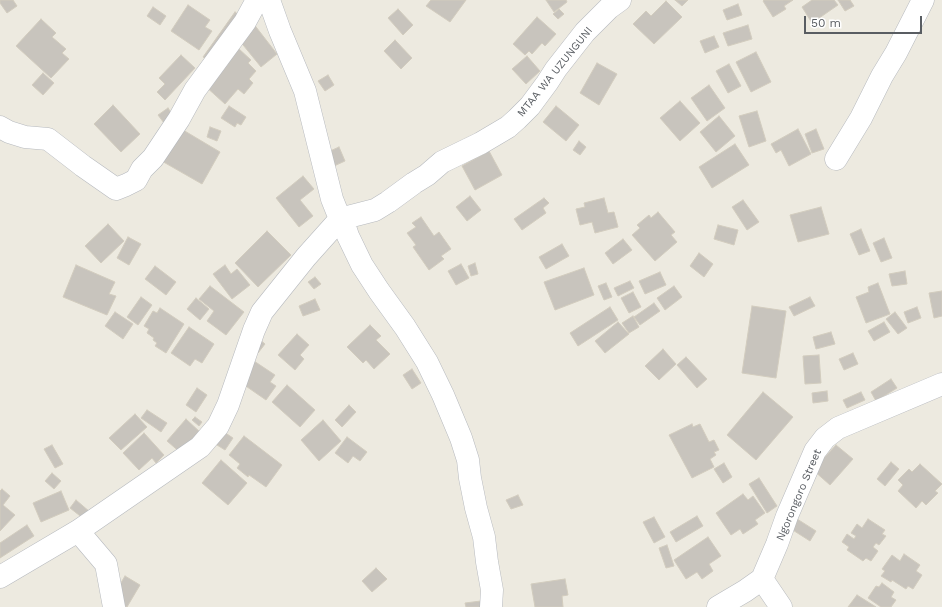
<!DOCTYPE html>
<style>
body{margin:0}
#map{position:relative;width:942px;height:607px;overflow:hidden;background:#edeae0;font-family:"Work Sans",sans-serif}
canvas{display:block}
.scale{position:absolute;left:804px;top:16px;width:118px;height:18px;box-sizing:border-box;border:2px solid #595d62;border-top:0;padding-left:5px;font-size:12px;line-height:14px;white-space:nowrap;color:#595d62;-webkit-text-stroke:3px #fff;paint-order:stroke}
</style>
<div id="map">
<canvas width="942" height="607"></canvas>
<div class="scale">50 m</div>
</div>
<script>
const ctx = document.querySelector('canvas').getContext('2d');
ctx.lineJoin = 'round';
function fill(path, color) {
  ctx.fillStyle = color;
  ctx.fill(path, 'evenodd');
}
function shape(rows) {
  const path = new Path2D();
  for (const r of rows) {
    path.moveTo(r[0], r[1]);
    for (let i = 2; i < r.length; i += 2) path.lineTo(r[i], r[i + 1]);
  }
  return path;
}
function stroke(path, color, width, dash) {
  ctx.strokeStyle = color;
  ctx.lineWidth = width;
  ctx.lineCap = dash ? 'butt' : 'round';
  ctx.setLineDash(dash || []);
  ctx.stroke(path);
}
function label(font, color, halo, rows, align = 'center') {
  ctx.font = font + ' "Work Sans",sans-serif';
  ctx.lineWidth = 3;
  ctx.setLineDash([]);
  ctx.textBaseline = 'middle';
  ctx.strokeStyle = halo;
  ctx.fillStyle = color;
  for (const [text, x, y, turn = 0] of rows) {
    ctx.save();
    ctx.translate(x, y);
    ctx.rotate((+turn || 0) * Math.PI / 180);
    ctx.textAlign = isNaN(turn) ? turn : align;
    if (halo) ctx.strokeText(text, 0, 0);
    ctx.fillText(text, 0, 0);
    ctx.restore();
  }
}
const building = shape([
 [0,0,13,0,17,6,7,13,0,3,0,0],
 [431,0,466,0,450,22,426,6,431,0],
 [546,0,566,0,567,2,554,12,546,0],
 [675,0,688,0,682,6,675,0],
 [764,0,793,0,784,6,786,9,773,17,763,1,764,0],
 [812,0,834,0,838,5,812,23,802,7,812,0],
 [838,0,850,0,854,6,845,11,838,0],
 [666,1,682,17,654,44,633,24,646,11,651,16,666,1],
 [738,4,742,15,727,20,723,10,738,4],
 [188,5,210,20,205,27,212,31,199,50,171,31,188,5],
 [153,7,166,16,160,25,147,16,153,7],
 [398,9,413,25,403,35,388,18,398,9],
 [559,9,564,14,558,19,553,14,559,9],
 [235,12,243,18,212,63,203,57,235,12],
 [537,17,556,34,545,46,542,43,532,54,529,51,525,55,513,44,537,17],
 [41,19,56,33,52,37,66,49,62,53,69,59,51,78,16,46,41,19],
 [253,23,277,54,261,67,239,40,253,23],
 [748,25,752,39,728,46,723,33,748,25],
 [714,36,719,47,705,53,700,41,714,36],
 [395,40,412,58,401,69,384,51,395,40],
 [238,48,251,60,248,63,256,71,249,79,253,83,244,94,238,89,225,104,204,85,238,48],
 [756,52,771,82,751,92,736,62,756,52],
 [181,55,195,68,165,100,157,92,165,84,159,78,181,55],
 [527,56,540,71,526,84,512,69,527,56],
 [597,63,617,74,599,105,580,93,597,63],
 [729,64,741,86,728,93,716,71,729,64],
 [43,73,54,83,43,95,32,85,43,73],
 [328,75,334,85,325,91,318,81,328,75],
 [709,85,725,108,707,121,691,98,709,85],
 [680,101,700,123,680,141,660,118,680,101],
 [113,105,140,134,121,152,94,124,113,105],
 [229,106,246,117,241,125,237,123,235,127,221,118,229,106],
 [556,106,579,125,566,141,543,122,556,106],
 [168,108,174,117,164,123,158,115,168,108],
 [757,111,766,141,749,147,739,116,757,111],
 [719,116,735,136,716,152,700,132,719,116],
 [178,127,220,152,202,184,160,160,178,127],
 [210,127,221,131,217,141,207,137,210,127],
 [798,129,811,154,789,166,781,150,776,153,771,144,798,129],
 [816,129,824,149,812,153,805,134,816,129],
 [579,141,586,147,580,155,573,150,579,141],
 [735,144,749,165,712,188,699,167,735,144],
 [339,147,345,161,334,166,328,152,339,147],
 [489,151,502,175,475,190,462,166,489,151],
 [303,176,314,189,300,200,313,216,299,227,276,198,303,176],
 [470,196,481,210,467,221,456,207,470,196],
 [544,198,549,203,543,208,546,213,522,230,514,219,544,198],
 [604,198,608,213,614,212,618,227,595,233,592,222,580,225,576,209,585,207,584,203,604,198],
 [743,200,759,222,747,230,732,207,743,200],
 [821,207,829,234,798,242,790,215,821,207],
 [658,212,675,232,671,235,677,242,655,261,632,235,640,228,637,225,649,215,651,218,658,212],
 [421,217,434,236,439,232,451,249,441,256,444,259,429,270,413,247,416,245,407,233,416,227,412,223,421,217],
 [108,224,124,241,101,263,85,246,108,224],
 [718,225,738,230,734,245,714,239,718,225],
 [861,229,870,251,859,255,850,234,861,229],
 [267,231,291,255,258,287,235,263,267,231],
 [128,237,141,244,129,265,117,258,128,237],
 [884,238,892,258,881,262,873,243,884,238],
 [623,239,632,250,613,264,605,253,623,239],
 [562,244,569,256,546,269,539,257,562,244],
 [699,253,713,264,704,277,690,266,699,253],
 [475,263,478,274,471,276,468,266,475,263],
 [461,264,469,278,456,285,448,271,461,264],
 [76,265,115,282,109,294,116,296,107,315,63,297,76,265],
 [225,265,231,274,237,269,250,285,232,299,213,274,225,265],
 [155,266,176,282,166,295,145,279,155,266],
 [584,268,594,295,555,310,544,282,584,268],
 [905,271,907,284,892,286,889,274,905,271],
 [660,272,666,285,645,294,639,281,660,272],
 [315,277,321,284,314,289,308,282,315,277],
 [630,281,634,288,618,296,614,288,630,281],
 [606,283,612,297,604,300,598,286,606,283],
 [878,283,890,314,866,323,856,297,869,292,868,287,878,283],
 [210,286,244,312,226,335,207,321,214,311,199,299,210,286],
 [674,286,682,297,665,310,657,298,674,286],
 [942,291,942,316,934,318,929,293,942,291],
 [633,292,641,307,629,313,621,298,633,292],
 [141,297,152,305,138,325,127,317,141,297],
 [810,297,815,306,794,316,789,307,810,297],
 [196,298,209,309,200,320,187,309,196,298],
 [315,299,320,310,303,316,299,306,315,299],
 [654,303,660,311,640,325,634,317,654,303],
 [752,306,786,311,776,378,742,373,752,306],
 [610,307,618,320,578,346,570,333,610,307],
 [917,307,921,318,908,323,904,312,917,307],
 [160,308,184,324,166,353,155,346,157,343,153,340,154,338,147,333,149,329,144,326,153,311,157,313,160,308],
 [115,312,133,324,123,339,105,326,115,312],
 [895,312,907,328,898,334,886,319,895,312],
 [633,316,639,327,629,333,622,323,633,316],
 [618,322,629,334,605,353,595,341,618,322],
 [884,322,890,332,874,341,868,331,884,322],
 [370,325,381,336,376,340,390,354,374,369,366,360,363,363,347,347,370,325],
 [189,327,214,344,202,363,195,359,190,366,171,353,189,327],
 [831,332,835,344,816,349,813,337,831,332],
 [297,334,309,345,300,355,304,359,295,370,278,355,297,334],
 [258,338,265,344,258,353,250,347,258,338],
 [663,349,676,364,659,380,645,366,663,349],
 [853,353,858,364,844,370,839,359,853,353],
 [819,355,821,383,805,384,803,356,819,355],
 [686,357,707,379,697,388,677,365,686,357],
 [254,361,275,375,270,382,276,386,266,400,240,382,254,361],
 [412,369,421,383,412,389,403,375,412,369],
 [891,379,897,388,876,401,871,392,891,379],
 [287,385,315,410,300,427,272,402,287,385],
 [197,388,207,395,196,412,186,405,197,388],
 [827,391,828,401,813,403,812,393,827,391],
 [763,392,793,417,756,460,727,435,763,392],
 [861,392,865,400,847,408,843,400,861,392],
 [349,405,356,412,342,427,335,420,349,405],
 [147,410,167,423,161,432,141,418,147,410],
 [135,414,147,427,121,450,109,438,135,414],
 [195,417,202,422,199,426,192,420,195,417],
 [186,419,201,433,182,454,167,441,186,419],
 [323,420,341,441,319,461,301,440,323,420],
 [692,424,693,427,700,424,709,442,714,440,719,450,714,452,716,455,710,459,714,467,692,478,669,435,692,424],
 [218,428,233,438,225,450,209,440,218,428],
 [144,433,164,455,156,463,152,458,139,470,123,453,144,433],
 [244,436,282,465,266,487,249,475,248,477,237,468,240,464,229,455,244,436],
 [347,437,367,452,360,461,353,456,348,463,335,453,347,437],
 [52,445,63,464,55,468,44,449,52,445],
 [836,445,853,459,830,485,813,470,836,445],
 [221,460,247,483,228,505,202,483,221,460],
 [891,462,899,469,885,486,877,479,891,462],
 [724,463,732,477,723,483,714,469,724,463],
 [920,464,942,484,935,491,938,493,926,505,922,501,916,508,898,491,903,485,898,480,909,469,912,472,920,464],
 [52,473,61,481,54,489,45,481,52,473],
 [759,478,777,506,767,513,749,484,759,478],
 [2,489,10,496,3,505,15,515,0,531,0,491,2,489],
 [61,491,69,510,41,522,33,503,61,491],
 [743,494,748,500,753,496,765,513,755,520,758,524,743,534,740,529,731,535,716,513,743,494],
 [518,495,523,505,511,509,506,500,518,495],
 [76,500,90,512,84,519,70,508,76,500],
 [697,516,703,526,676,542,670,532,697,516],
 [654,517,665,537,654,543,643,522,654,517],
 [794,517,816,531,810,541,788,527,794,517],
 [868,519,885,530,882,534,886,536,879,545,876,543,873,547,878,551,871,561,866,558,863,561,847,550,849,547,842,542,847,534,854,539,856,536,851,533,857,524,862,528,868,519],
 [27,525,34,536,0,558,0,543,27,525],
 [708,537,721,556,709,564,713,571,702,579,697,572,686,579,674,560,708,537],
 [667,545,674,566,666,568,659,548,667,545],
 [904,554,920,565,916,571,922,575,913,589,908,586,906,589,892,580,891,582,881,576,885,571,882,569,892,555,900,561,904,554],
 [376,568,387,579,372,592,362,581,376,568],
 [125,576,140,585,127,607,112,598,125,576],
 [565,579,568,595,562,596,563,607,535,607,531,584,565,579],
 [882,583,894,592,891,597,896,600,891,607,881,607,868,598,876,586,879,587,882,583],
 [857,595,876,607,848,607,857,595],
 [481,601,482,607,466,607,465,603,481,601]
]);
fill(building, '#c8c4bd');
stroke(building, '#d2ccbe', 1);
const minor = shape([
 [269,0,280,31,305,91,332,199,340,219,345,227,348,236,362,265,379,291,405,327,427,362,443,395,461,438,468,460,470,478,476,508,484,537,487,562,492,590,491,607],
 [0,127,9,132,25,137,48,139,83,166,116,189,126,185,136,180,142,169,153,158,179,119,195,90,245,22,257,0],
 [836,159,861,118,882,76,896,53,923,0],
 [78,531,106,564,114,607],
 [0,577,78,531,200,447,218,426,228,405,254,330,262,312,306,257,340,219,375,210,388,202,414,183,427,175,442,162,481,143,508,127,517,119,530,106,547,83,556,69,585,32,609,8,620,0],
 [762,579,781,607],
 [718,607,745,591,762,579,777,544,787,516,815,451,825,438,838,428,942,384]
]);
stroke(minor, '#b6b9be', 23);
stroke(minor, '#fff', 22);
label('11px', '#595d62', '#fff', [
 ["MTAA WA UZUNGUNI",555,72,-51],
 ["Ngorongoro Street",799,495,-67]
]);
</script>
